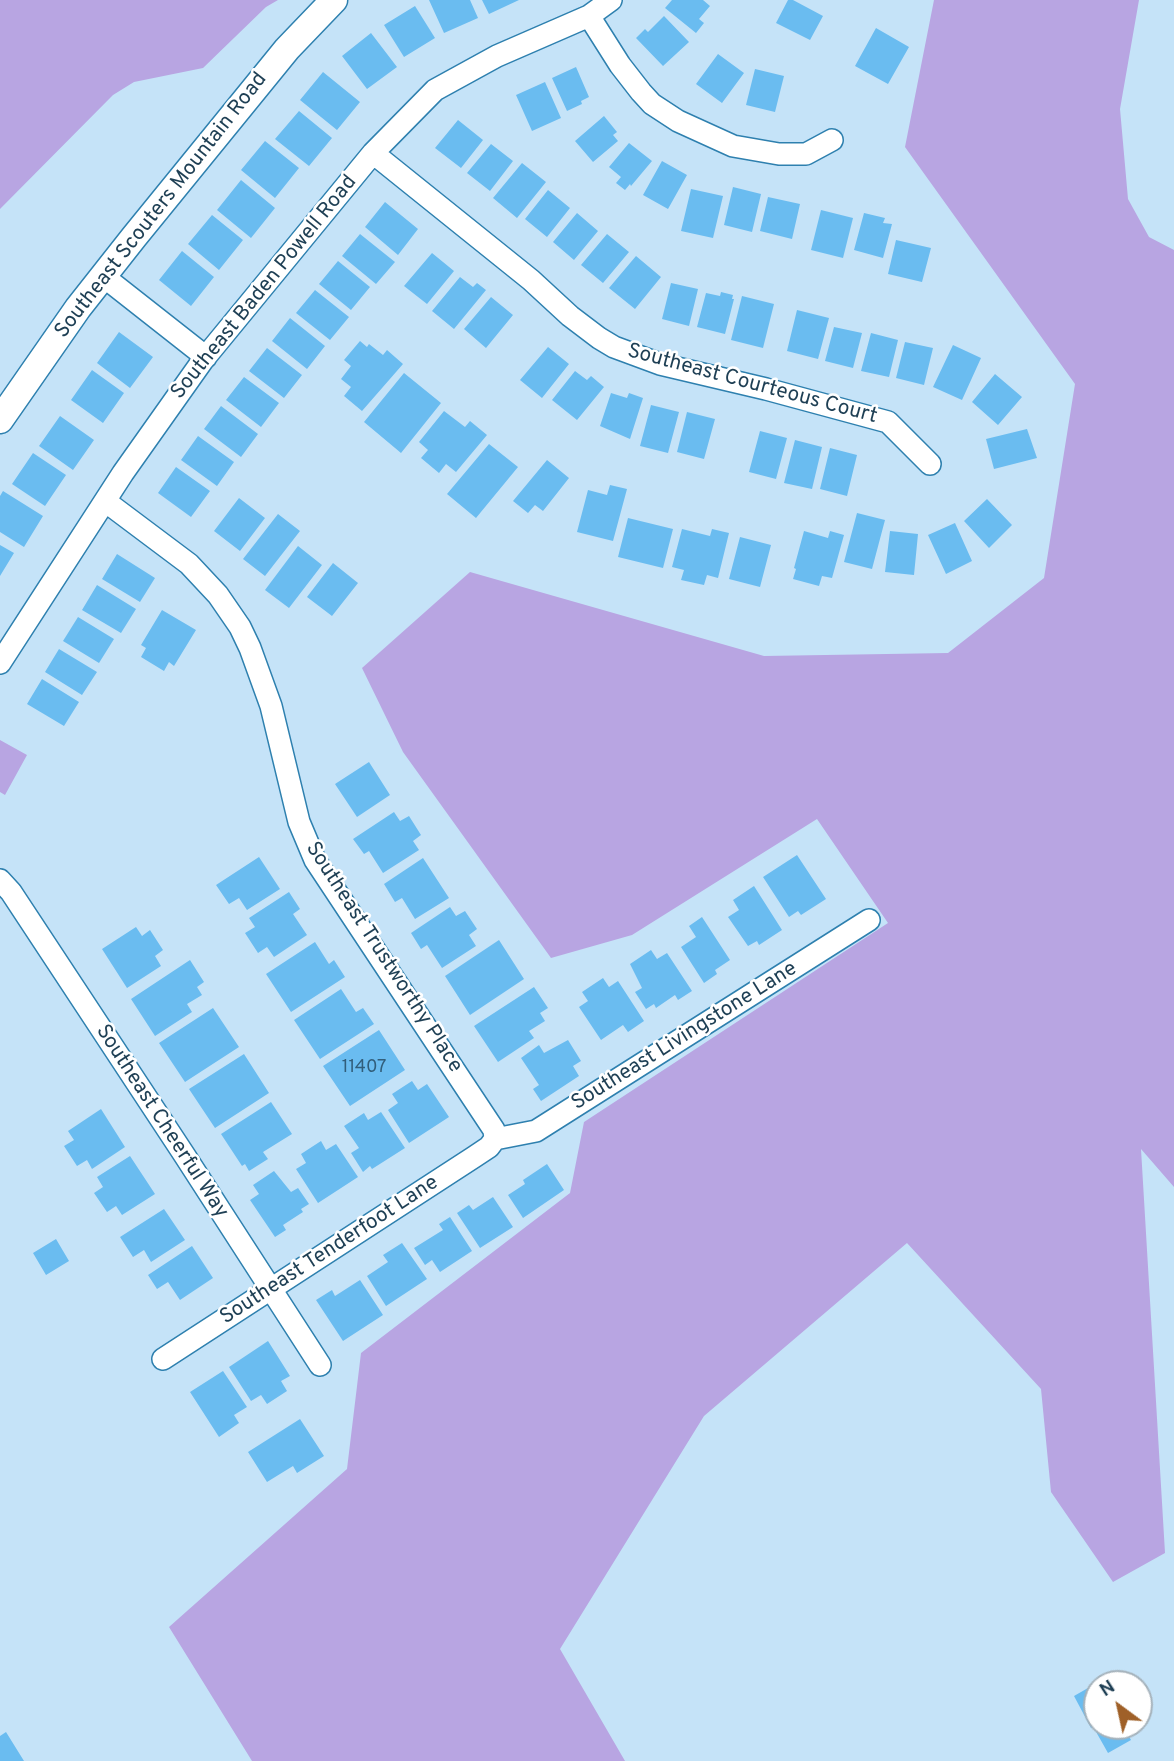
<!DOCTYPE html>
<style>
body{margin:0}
#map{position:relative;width:1174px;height:1761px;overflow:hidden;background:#c5e3f8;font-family:Overpass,sans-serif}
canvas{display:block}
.north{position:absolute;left:1083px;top:1670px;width:70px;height:70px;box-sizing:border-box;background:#fff;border:2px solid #a5b2bb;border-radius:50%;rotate:327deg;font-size:19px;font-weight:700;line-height:28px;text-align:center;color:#1e3f54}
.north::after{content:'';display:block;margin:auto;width:24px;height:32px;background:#9f6028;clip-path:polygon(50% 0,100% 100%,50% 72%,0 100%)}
</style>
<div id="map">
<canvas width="1174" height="1761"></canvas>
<div class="north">N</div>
</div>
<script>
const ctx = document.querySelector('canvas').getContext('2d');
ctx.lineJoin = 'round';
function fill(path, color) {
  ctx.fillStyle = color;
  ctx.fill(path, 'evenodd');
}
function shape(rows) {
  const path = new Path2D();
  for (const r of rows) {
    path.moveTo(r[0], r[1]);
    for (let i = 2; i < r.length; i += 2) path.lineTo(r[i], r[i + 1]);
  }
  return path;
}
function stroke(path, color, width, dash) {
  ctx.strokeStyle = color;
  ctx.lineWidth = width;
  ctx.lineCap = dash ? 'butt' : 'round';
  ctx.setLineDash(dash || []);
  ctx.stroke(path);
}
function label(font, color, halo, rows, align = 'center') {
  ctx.font = font + ' Overpass,sans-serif';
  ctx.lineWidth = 5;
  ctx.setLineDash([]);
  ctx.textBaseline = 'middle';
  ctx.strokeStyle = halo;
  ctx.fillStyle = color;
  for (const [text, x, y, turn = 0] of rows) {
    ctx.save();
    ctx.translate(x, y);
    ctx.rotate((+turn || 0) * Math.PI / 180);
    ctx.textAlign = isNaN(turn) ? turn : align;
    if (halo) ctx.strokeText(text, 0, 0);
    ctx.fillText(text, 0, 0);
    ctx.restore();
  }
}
fill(shape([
 [0,0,278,0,266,7,203,68,134,82,113,95,0,209],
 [934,0,1139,0,1120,109,1128,199,1149,237,1174,250,1174,1187,1141,1149,1165,1553,1113,1582,1051,1492,1041,1389,907,1243,704,1416,560,1649,625,1761,252,1761,169,1627,347,1469,361,1353,570,1193,584,1122,888,923,817,819,632,935,551,958,403,752,362,668,470,572,764,656,948,653,1044,578,1075,384,905,147],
 [0,740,27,755,5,795,0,792]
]), '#b8a5e2');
fill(shape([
 [429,0,470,0,478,18,444,33],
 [482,0,519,0,489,14],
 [672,0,703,0,710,6,699,19,704,23,696,33,665,8],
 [788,0,793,0,823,16,810,40,776,23],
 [415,6,435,38,404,57,384,25],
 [664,16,689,42,663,66,636,38,645,29,648,32],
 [876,28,909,47,888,84,855,66],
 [371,33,397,67,367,89,342,56],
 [718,54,744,73,722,103,696,84],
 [576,67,589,97,581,101,582,104,567,111,552,78],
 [755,69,784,76,775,112,746,105],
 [323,72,360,102,337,130,300,100],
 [545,82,561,118,532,131,516,95],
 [299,111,332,138,309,166,275,139],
 [604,116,617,132,613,135,618,141,593,162,575,141],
 [458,120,483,140,461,168,435,148],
 [265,141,299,168,275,198,241,170],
 [629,143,652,161,631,186,630,184,625,190,616,183,621,177,609,167],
 [491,144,513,161,490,191,467,173],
 [662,161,687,175,668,209,643,195],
 [522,163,546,182,517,218,493,198],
 [241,180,275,208,251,238,217,210],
 [733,187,761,194,752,232,724,225],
 [691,189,723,196,713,238,681,231],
 [548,190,570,208,547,237,525,219],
 [768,197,800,204,792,239,760,231],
 [385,202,418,229,398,255,365,227],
 [821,210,853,218,843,258,811,250],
 [577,213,598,231,574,260,553,242],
 [864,213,885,218,883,223,892,224,883,258,854,250],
 [212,215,243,240,219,270,188,244],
 [360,234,395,262,376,284,342,256],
 [607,234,629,252,603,283,581,265],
 [896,240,931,248,922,282,888,274],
 [182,251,214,277,191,306,159,280],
 [432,253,454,271,427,304,404,286],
 [636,256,661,277,635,309,609,288],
 [338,261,370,287,351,310,319,284],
 [460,277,473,287,477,283,486,290,454,329,432,311],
 [671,283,698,289,689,326,662,319],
 [315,290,349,317,330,340,296,313],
 [721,292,733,295,732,299,734,299,725,334,697,327,706,293,720,296],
 [742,296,774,304,763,348,731,340],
 [491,297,513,315,486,348,464,329],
 [797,310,829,318,818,359,787,351],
 [290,318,325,346,307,369,272,341],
 [834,327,862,333,853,368,825,361],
 [119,332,153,357,130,388,97,363],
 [871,333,898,340,889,377,861,371],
 [360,341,367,347,369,344,383,355,387,350,403,364,362,411,344,396,351,387,341,379,351,366,344,360],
 [905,342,933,348,924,385,896,378],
 [953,345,981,358,962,400,933,387],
 [548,347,569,364,542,398,520,380],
 [267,348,302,375,284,398,249,371],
 [92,370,124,393,103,423,71,400],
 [575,371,587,380,591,376,604,387,577,420,552,400],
 [404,373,441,403,401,453,364,422],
 [995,374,1022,397,998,425,972,402],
 [244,377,279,403,261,427,226,400],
 [611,393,627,398,629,393,643,398,630,439,600,426],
 [651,405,679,412,668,453,640,446],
 [221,406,258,434,241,457,204,429],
 [444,411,465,427,470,421,487,435,456,472,446,464,439,473,421,458,428,450,419,442],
 [687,412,715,419,704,459,677,452],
 [60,416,94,440,73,470,39,446],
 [1027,429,1037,458,994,469,986,439],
 [760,431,787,438,776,479,749,472],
 [198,436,234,462,217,486,181,460],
 [795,440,822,447,812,489,784,483],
 [489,444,518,467,476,518,447,494],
 [830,448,857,455,847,496,820,489],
 [33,453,66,475,45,506,12,484],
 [547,460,569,478,543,511,535,505,528,513,513,501],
 [176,467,210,491,191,517,158,493],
 [610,485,627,489,613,541,577,532,588,490,607,495],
 [3,491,43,516,24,547,0,532,0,496],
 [239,498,265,518,240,551,214,531],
 [987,499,1012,525,989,548,964,521],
 [857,513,885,520,872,569,844,562],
 [278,514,300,531,265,576,243,559],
 [628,518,673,529,663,568,618,557],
 [955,523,972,561,946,574,928,535],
 [682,529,710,536,712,529,729,533,718,578,707,575,704,585,681,580,684,570,672,567],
 [804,531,828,538,830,531,844,535,832,578,822,576,819,586,793,579,796,569,794,568],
 [890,531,918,534,914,575,885,572],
 [740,537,771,545,760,587,729,579],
 [0,545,14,553,0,576],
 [298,546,322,565,289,608,265,590],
 [117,554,155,578,140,602,102,579],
 [333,563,358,583,332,616,307,597],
 [97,585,136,609,121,633,82,610],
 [162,610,196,630,174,666,169,662,164,671,141,657,146,648,141,645],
 [78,617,114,639,99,663,63,641],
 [59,649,97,672,82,695,45,672],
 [42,679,79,702,64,726,27,704],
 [369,762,390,795,357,817,335,784],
 [394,812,400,821,409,816,421,835,413,841,419,850,383,873,369,851,364,854,353,839],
 [797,855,826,899,801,915,798,911,789,917,763,877],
 [259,857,280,889,247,910,239,898,229,904,216,885],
 [423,858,449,898,415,919,402,898,395,902,384,884],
 [754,886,782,930,759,945,757,941,748,946,728,917,739,910,733,900],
 [289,892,300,909,293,914,307,935,274,957,267,947,258,953,245,933,255,927,249,918],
 [450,907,456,916,465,911,477,929,469,935,476,946,442,968,427,945,421,949,411,933],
 [702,917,730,960,715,970,717,974,704,983,681,947,696,937,689,926],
 [136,927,142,936,150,930,163,950,155,956,161,966,127,988,102,949],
 [499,940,524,979,470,1015,445,976],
 [315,942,329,964,334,960,345,977,291,1012,266,974],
 [651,950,657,959,667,953,692,991,678,1000,675,995,656,1008,654,1004,646,1009,635,992,642,988,630,964],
 [190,960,204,982,197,987,202,995,187,1004,192,1012,155,1036,131,999],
 [603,978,609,987,618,981,644,1021,628,1032,623,1025,601,1040,579,1007,588,1001,582,992],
 [534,987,548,1008,540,1013,545,1021,529,1031,534,1038,498,1062,474,1026],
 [341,989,356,1012,363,1008,374,1024,320,1059,294,1020],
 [213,1008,239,1047,185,1082,159,1043],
 [379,1030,405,1070,350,1106,323,1066],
 [568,1040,581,1061,573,1066,579,1076,541,1101,533,1089,539,1085,521,1058,539,1045,544,1053],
 [244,1054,269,1093,215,1128,189,1089],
 [412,1081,418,1090,427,1084,449,1117,409,1143,388,1110,398,1103,392,1094],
 [271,1102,292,1134,263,1152,268,1159,249,1171,245,1164,242,1166,221,1134],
 [101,1109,125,1147,92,1169,87,1160,77,1166,64,1146,74,1140,68,1131],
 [381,1112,405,1148,372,1169,370,1166,363,1172,351,1153,359,1148,344,1126,364,1113,368,1120],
 [321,1141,326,1150,336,1144,358,1177,318,1203,296,1169,306,1163,301,1154],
 [130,1156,155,1194,122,1215,116,1206,107,1212,94,1193,103,1187,97,1177],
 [547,1164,564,1190,523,1218,508,1195,525,1184,523,1180],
 [274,1171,291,1192,298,1188,309,1204,301,1209,303,1212,283,1225,286,1230,275,1237,250,1200,259,1194,253,1185],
 [493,1197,513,1227,480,1248,457,1213,469,1205,473,1210],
 [164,1209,185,1240,151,1262,144,1250,133,1257,120,1237],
 [450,1217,472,1251,440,1272,432,1260,425,1265,414,1248,443,1230,439,1224],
 [56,1239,69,1261,46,1275,33,1253],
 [402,1243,427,1279,386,1306,367,1276,388,1262,383,1255],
 [192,1246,213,1278,180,1300,168,1282,157,1289,148,1275],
 [360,1280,383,1315,343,1341,316,1300,332,1290,335,1296],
 [268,1341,290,1376,281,1381,287,1391,267,1404,261,1395,251,1401,229,1367],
 [223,1371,247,1407,234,1415,239,1423,219,1437,190,1392],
 [300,1419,324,1456,297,1473,293,1466,267,1482,248,1452],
 [1095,1684,1097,1725,1091,1728,1074,1696],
 [1102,1726,1123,1726,1131,1740,1108,1753,1095,1730],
 [6,1732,24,1761,0,1761,0,1736]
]), '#6abcf0');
const minor = shape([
 [589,16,620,65,641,92,652,104,678,121,733,146,779,154,806,154,832,140],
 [373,153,531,280,570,316,599,338,614,347,660,364,766,389,888,422,930,464],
 [103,276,206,357],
 [105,501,189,564,218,595,240,627,250,648,271,706,299,822,315,860,494,1130,495,1139],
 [0,663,123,473,203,360,373,153,435,90,497,56,589,16,611,0],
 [0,880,11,892,185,1156,320,1365],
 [495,1139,536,1131,869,920],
 [163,1359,474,1157,489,1147,495,1139]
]);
const tertiary = shape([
 [0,420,78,308,134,237,287,49,334,0]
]);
stroke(minor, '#2e80af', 24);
stroke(tertiary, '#2e80af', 29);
stroke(minor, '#fff', 21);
stroke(tertiary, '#fff', 26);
label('18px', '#315e7b', null, [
 ["11407",364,1068]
]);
label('21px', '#1e3f54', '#fff', [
 ["Southeast Scouters Mountain Road",162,206,-52],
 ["Southeast Baden Powell Road",265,288,-51],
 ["Southeast Courteous Court",752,385,15],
 ["Southeast Trustworthy Place",383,958,57],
 ["Southeast Livingstone Lane",685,1037,-32],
 ["Southeast Cheerful Way",161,1122,57],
 ["Southeast Tenderfoot Lane",330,1251,-33]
]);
</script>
